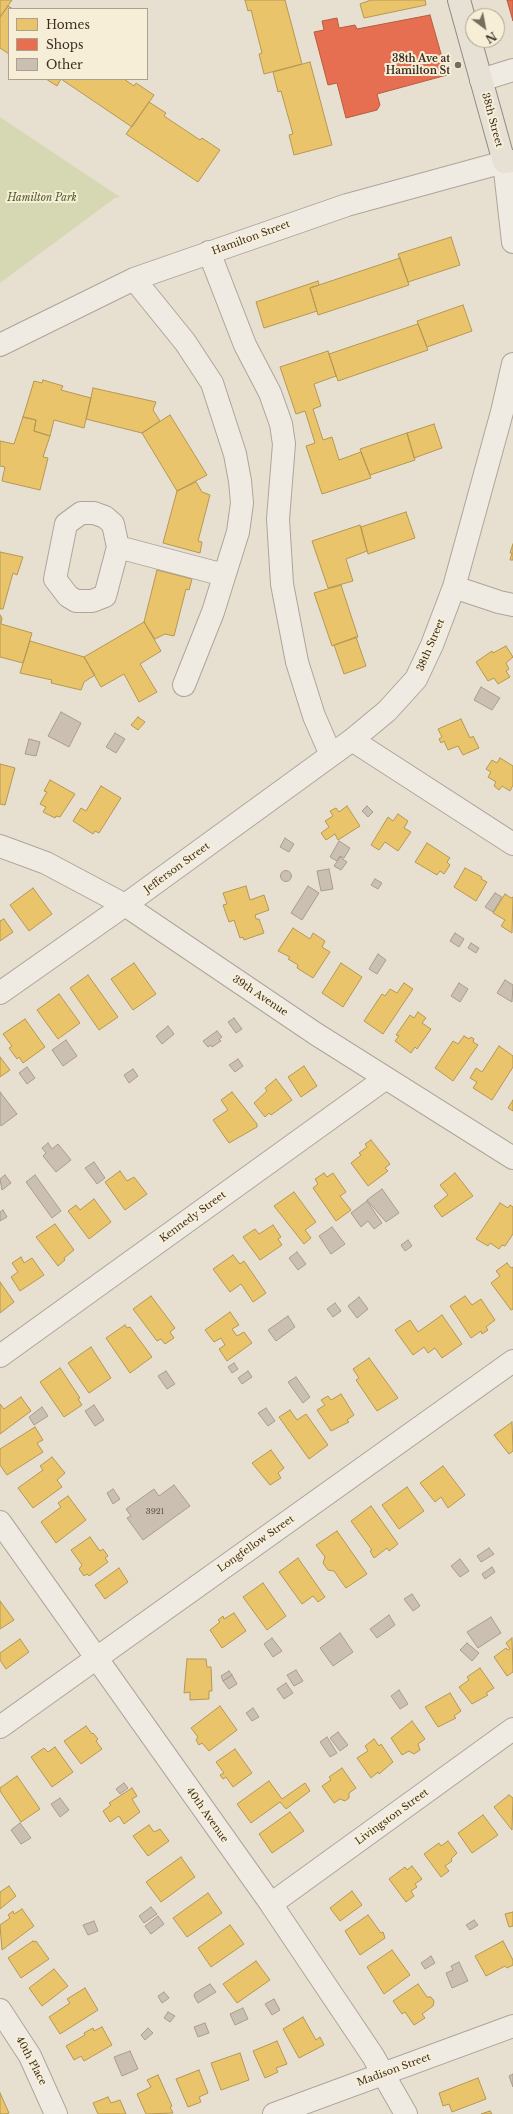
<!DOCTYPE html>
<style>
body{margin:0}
#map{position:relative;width:513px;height:2114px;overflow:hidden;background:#e7e0d1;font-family:"Libre Baskerville",serif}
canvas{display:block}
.legend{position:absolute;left:8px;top:8px;width:140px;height:72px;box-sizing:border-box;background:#f7eed8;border:1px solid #ada18e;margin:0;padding:5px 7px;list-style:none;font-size:12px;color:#3d2e20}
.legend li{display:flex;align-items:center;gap:8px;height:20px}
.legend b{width:20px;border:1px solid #ada18e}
.north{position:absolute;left:465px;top:8px;width:40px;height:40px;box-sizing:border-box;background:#f7eed8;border:1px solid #ada18e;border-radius:50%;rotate:148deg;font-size:11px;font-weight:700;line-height:16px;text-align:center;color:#3d2e20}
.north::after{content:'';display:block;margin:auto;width:14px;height:18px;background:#786c5e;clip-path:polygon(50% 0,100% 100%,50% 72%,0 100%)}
</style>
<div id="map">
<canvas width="513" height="2114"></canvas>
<ul class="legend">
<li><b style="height:11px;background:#e9c46a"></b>Homes</li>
<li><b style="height:11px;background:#e76f51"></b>Shops</li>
<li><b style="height:11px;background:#cbbfb2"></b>Other</li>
</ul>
<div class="north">N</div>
</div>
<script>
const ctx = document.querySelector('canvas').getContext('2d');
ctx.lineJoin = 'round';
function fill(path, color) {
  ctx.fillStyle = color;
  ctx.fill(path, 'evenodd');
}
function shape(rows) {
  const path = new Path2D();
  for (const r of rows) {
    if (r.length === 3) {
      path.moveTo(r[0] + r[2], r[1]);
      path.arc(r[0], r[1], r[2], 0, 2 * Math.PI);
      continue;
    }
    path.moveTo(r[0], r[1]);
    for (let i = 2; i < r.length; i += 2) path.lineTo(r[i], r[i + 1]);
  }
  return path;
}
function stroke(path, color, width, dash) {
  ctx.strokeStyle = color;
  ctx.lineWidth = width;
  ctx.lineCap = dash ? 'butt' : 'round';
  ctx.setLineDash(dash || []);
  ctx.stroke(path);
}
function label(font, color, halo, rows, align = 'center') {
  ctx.font = font + ' "Libre Baskerville",serif';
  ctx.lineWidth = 4;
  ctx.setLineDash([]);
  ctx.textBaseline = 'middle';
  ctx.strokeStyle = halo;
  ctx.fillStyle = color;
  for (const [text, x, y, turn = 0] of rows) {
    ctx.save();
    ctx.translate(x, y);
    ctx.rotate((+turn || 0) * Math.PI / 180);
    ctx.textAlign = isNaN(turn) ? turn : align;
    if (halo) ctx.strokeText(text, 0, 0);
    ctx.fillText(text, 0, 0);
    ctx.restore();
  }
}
fill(shape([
 [0,117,120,197,115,198,0,283]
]), '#d6d7b3');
const homes = shape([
 [0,0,12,0,0,17,0,0],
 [245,0,285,0,302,64,264,74,259,54,262,53,251,10,248,11,245,0],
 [371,0,425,0,426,5,364,18,360,4,371,0],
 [8,6,13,9,9,9,9,54,0,48,0,17,8,6],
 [310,62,332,145,294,155,289,135,293,134,281,91,278,92,273,72,310,62],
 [46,79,61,79,57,86,46,79],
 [61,79,124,79,134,86,136,83,154,95,132,127,61,79],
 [149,102,166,113,164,116,200,140,202,138,220,150,198,182,126,134,149,102],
 [451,237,460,265,408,282,398,254,451,237],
 [400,258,409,285,318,315,310,288,400,258],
 [318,281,319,285,310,288,317,311,264,328,256,302,318,281],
 [463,305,472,331,427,347,417,321,463,305],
 [418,324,428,350,338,381,329,354,418,324],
 [328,351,336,376,314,384,321,406,313,409,323,440,332,437,339,460,361,452,371,478,322,494,306,446,315,443,305,411,296,414,280,367,328,351],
 [43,380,63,386,61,390,91,398,84,428,54,420,50,436,34,431,36,420,23,417,34,381,42,383,43,380],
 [93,388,156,402,153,410,160,421,142,433,86,419,93,388],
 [170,415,207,475,177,491,142,433,170,415],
 [23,417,36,420,34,431,50,436,43,457,48,458,40,490,2,481,5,467,0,466,0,441,14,444,23,417],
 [434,424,442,448,414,458,407,433,434,424],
 [407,433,415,460,370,475,360,449,407,433],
 [196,482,202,492,210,495,198,541,202,542,200,553,163,543,177,491,196,482],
 [406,512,415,538,368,554,361,527,406,512],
 [360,525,367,551,346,559,353,581,328,588,312,541,360,525],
 [513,544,513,560,510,560,512,553,510,553,513,544],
 [0,552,23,557,17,575,13,573,3,609,0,609,0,552],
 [157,570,192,579,189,590,186,589,174,636,165,634,155,639,144,622,157,570],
 [341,585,358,637,332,646,314,593,341,585],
 [0,615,2,618,1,624,32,633,23,663,0,657,0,615],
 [144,622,161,651,140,664,157,692,139,702,124,674,101,687,84,657,144,622],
 [356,637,366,666,344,674,334,645,356,637],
 [30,641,84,657,95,675,84,682,81,690,51,683,52,680,20,673,30,641],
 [506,646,513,657,506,663,509,669,506,671,510,677,498,684,494,678,488,681,476,662,492,651,493,653,506,646],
 [138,717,145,722,138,730,131,725,138,717],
 [461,719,470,738,473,736,479,748,463,755,458,746,448,750,444,741,441,743,439,739,442,737,438,729,461,719],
 [500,758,513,766,513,785,510,791,502,786,499,790,494,786,496,782,488,777,491,772,486,769,492,760,497,763,500,758],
 [0,764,15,768,5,805,0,804,0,764],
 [50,780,75,794,60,817,56,816,55,818,43,812,46,807,40,804,47,792,44,791,50,780],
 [101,786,121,798,99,833,95,831,93,834,73,821,81,808,86,811,101,786],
 [347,806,360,826,338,840,335,834,326,840,321,833,329,827,325,821,333,816,330,811,336,808,339,812,347,806],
 [398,814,408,821,404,828,411,832,398,851,385,842,379,850,371,845,388,817,393,821,398,814],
 [427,843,450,858,447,862,450,865,444,874,440,871,437,875,415,862,427,843],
 [465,868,482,877,481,879,487,882,476,901,454,887,465,868],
 [246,886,250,900,264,895,269,910,255,915,256,919,259,919,264,933,244,940,243,937,240,938,234,920,229,922,223,905,227,904,223,893,246,886],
 [33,888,52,914,29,931,10,905,33,888],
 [505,894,511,898,513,897,512,933,501,926,505,920,493,913,505,894],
 [4,919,13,932,0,941,0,921,4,919],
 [293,928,310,939,313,933,325,941,322,947,330,952,313,978,297,968,298,965,288,959,290,957,278,951,293,928],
 [134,963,156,994,133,1010,111,979,134,963],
 [341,963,362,977,343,1007,322,993,341,963],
 [88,975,118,1017,99,1030,70,988,88,975],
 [404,983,413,989,383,1034,364,1021,382,994,385,996,390,989,397,993,404,983],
 [59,994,80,1023,58,1039,37,1010,59,994],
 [418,1012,426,1018,422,1023,431,1029,417,1049,415,1047,411,1053,395,1041,399,1036,396,1035,410,1015,414,1018,418,1012],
 [25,1019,45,1047,23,1063,19,1057,17,1059,9,1048,12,1046,3,1034,25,1019],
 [464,1036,469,1039,471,1037,474,1039,473,1042,478,1045,453,1081,435,1068,453,1041,458,1044,464,1036],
 [499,1046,513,1056,513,1067,492,1100,473,1088,477,1082,470,1078,476,1068,482,1072,499,1046],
 [0,1057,10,1070,0,1077,0,1057],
 [304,1066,317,1086,301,1097,288,1077,304,1066],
 [276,1079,292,1100,271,1115,269,1113,265,1117,254,1103,267,1091,265,1088,276,1079],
 [232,1092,257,1124,257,1127,229,1143,213,1120,228,1110,221,1100,232,1092],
 [513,1100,513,1111,508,1108,513,1100],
 [371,1140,390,1164,385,1168,388,1171,368,1186,351,1163,361,1155,359,1153,367,1147,365,1144,371,1140],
 [120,1171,127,1181,134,1177,147,1194,125,1210,105,1182,120,1171],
 [324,1173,327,1177,333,1173,346,1192,340,1196,351,1210,336,1221,313,1188,318,1184,315,1179,324,1173],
 [455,1173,473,1196,442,1217,434,1206,448,1195,440,1185,455,1173],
 [294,1192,316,1222,305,1230,311,1238,304,1244,274,1206,294,1192],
 [94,1199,111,1222,89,1239,68,1211,76,1205,80,1210,94,1199],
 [500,1203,508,1208,510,1205,513,1207,513,1234,505,1246,502,1245,499,1249,490,1243,488,1246,476,1239,500,1203],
 [55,1224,74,1250,64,1258,65,1260,58,1266,36,1237,55,1224],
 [273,1225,281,1237,278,1239,282,1245,260,1260,243,1237,255,1229,259,1234,273,1225],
 [233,1255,240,1264,244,1261,266,1293,253,1302,241,1284,230,1292,213,1269,233,1255],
 [21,1257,24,1263,32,1258,44,1275,20,1291,11,1277,18,1272,12,1263,21,1257],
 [507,1263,511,1268,513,1267,513,1309,511,1310,491,1283,500,1276,496,1271,507,1263],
 [0,1282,14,1302,0,1313,0,1282],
 [151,1296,175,1328,170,1332,174,1338,165,1344,161,1339,157,1341,133,1309,151,1296],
 [465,1296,472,1305,481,1299,495,1320,486,1327,488,1330,482,1334,481,1331,471,1338,450,1306,465,1296],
 [230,1312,239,1325,232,1329,237,1336,244,1332,252,1343,227,1361,219,1349,225,1345,221,1338,214,1342,205,1330,230,1312],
 [442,1315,462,1344,442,1358,435,1348,428,1353,424,1347,413,1355,395,1330,410,1320,418,1332,442,1315],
 [125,1325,127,1328,130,1327,152,1357,130,1373,106,1338,125,1325],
 [91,1347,111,1378,89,1393,68,1363,91,1347],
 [369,1358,398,1398,377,1411,356,1380,359,1378,353,1369,369,1358],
 [60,1368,80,1398,78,1399,82,1405,64,1417,40,1382,60,1368],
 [341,1394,354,1415,347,1420,349,1422,331,1431,317,1410,325,1405,321,1400,328,1396,331,1400,341,1394],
 [21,1397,31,1411,0,1434,0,1404,4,1409,21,1397],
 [290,1410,297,1420,306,1414,328,1445,309,1459,279,1417,290,1410],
 [512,1422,513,1451,509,1454,494,1435,512,1422],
 [35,1427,43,1440,37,1443,43,1452,7,1475,0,1465,0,1449,35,1427],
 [271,1450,284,1468,278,1473,281,1478,270,1485,252,1463,271,1450],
 [52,1457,65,1473,57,1480,62,1487,33,1508,18,1488,43,1470,40,1466,52,1457],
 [443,1466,465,1495,448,1508,441,1497,435,1502,420,1483,443,1466],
 [407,1487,424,1511,399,1529,382,1505,407,1487],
 [68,1496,86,1520,56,1543,41,1522,61,1507,58,1503,68,1496],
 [371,1506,398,1544,389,1551,387,1548,374,1558,370,1551,372,1550,351,1521,371,1506],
 [337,1531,367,1574,346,1588,334,1571,328,1570,323,1563,325,1557,316,1545,337,1531],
 [90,1537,100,1551,103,1549,108,1556,105,1558,108,1562,89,1576,87,1574,84,1576,79,1569,82,1565,71,1550,90,1537],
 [298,1558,325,1597,318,1602,313,1596,302,1604,279,1572,298,1558],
 [119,1568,128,1582,105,1599,95,1585,119,1568],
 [263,1583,286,1616,267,1630,243,1597,263,1583],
 [0,1601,14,1620,0,1629,0,1601],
 [234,1613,246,1631,222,1648,210,1630,220,1622,218,1620,223,1616,224,1619,234,1613],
 [512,1638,513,1672,507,1676,494,1657,506,1648,508,1650,510,1649,506,1643,512,1638],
 [20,1639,29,1652,6,1669,0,1660,0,1653,20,1639],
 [187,1659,206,1659,207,1667,211,1667,212,1691,209,1691,209,1699,190,1700,190,1692,184,1693,187,1659],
 [480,1668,494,1688,486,1693,488,1695,472,1704,459,1687,469,1680,467,1677,480,1668],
 [450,1693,461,1711,454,1716,456,1718,438,1727,425,1707,450,1693],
 [220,1706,237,1730,209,1751,202,1743,199,1745,196,1740,198,1737,191,1728,220,1706],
 [412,1721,425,1739,418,1744,420,1750,414,1754,409,1751,402,1755,391,1738,412,1721],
 [86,1726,92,1734,93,1733,98,1739,96,1741,102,1749,81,1764,64,1741,86,1726],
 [374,1739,379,1746,381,1744,393,1762,379,1774,378,1772,371,1778,357,1758,368,1751,365,1746,374,1739],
 [55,1747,73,1772,52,1787,31,1757,44,1748,48,1752,55,1747],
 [235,1749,252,1773,233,1787,226,1777,223,1779,220,1775,224,1773,216,1762,235,1749],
 [342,1768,356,1788,349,1793,349,1798,345,1801,340,1799,334,1803,322,1786,331,1780,329,1777,342,1768],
 [17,1776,40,1809,21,1822,0,1791,0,1788,17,1776],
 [269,1781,282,1799,305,1783,310,1791,286,1809,280,1802,251,1823,237,1804,269,1781],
 [132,1788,137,1796,132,1799,140,1812,124,1824,119,1816,110,1822,103,1811,111,1805,109,1803,132,1788],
 [509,1795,513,1798,512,1830,494,1807,509,1795],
 [290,1812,304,1831,272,1853,259,1834,290,1812],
 [483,1815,498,1835,472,1853,458,1833,483,1815],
 [149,1825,154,1832,160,1829,169,1841,148,1856,133,1836,149,1825],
 [448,1841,457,1853,451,1859,452,1861,445,1866,449,1871,441,1877,424,1854,439,1843,441,1846,448,1841],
 [181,1857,195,1877,161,1902,146,1882,181,1857],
 [412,1866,422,1879,415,1884,417,1887,411,1891,414,1896,406,1902,389,1879,405,1867,407,1870,412,1866],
 [9,1886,16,1896,0,1909,0,1892,9,1886],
 [352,1891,362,1905,340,1921,330,1908,352,1891],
 [208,1893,222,1913,187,1937,173,1918,208,1893],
 [22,1909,34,1926,2,1950,0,1925,10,1918,8,1915,13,1911,14,1914,22,1909],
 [513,1912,513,1926,509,1927,505,1914,513,1912],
 [368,1915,381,1933,383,1932,385,1938,360,1955,345,1931,368,1915],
 [230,1925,244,1944,211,1967,198,1948,230,1925],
 [33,1941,34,1942,36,1941,49,1959,21,1978,8,1958,33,1941],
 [503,1941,513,1960,513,1965,507,1968,505,1966,486,1976,475,1956,503,1941],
 [392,1950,410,1975,384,1994,367,1967,392,1950],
 [256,1961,270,1980,237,2003,223,1984,256,1961],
 [54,1969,68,1986,42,2006,29,1988,54,1969],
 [418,1984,427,1997,431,1997,434,2001,433,2006,422,2014,425,2018,414,2025,405,2012,402,2014,393,2001,418,1984],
 [85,1988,98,2010,60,2034,49,2017,70,2003,67,1999,85,1988],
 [303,2017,316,2040,320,2037,324,2045,299,2058,283,2029,303,2017],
 [102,2027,112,2045,84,2061,81,2056,74,2060,66,2046,85,2035,84,2033,93,2028,94,2031,102,2027],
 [277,2041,287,2064,276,2068,278,2072,265,2078,253,2051,277,2041],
 [240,2053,249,2080,221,2090,211,2063,240,2053],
 [199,2070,208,2093,199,2097,201,2102,188,2107,176,2079,199,2070],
 [158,2075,172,2106,170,2107,173,2113,146,2114,137,2094,151,2087,147,2080,158,2075],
 [478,2078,486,2099,452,2112,449,2104,443,2106,439,2093,478,2078],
 [0,2093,9,2113,6,2114,0,2114,0,2093],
 [108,2097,111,2103,120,2100,126,2114,98,2114,93,2103,108,2097],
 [490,2111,492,2114,481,2114,490,2111]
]);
fill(homes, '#e9c46a');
stroke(homes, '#b59754', 1);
const shops = shape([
 [507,0,513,0,513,21,507,0],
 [430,15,447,75,377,94,380,105,377,110,346,118,337,83,328,85,314,32,324,30,322,21,337,18,339,28,355,25,357,29,430,15]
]);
fill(shops, '#e76f51');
stroke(shops, '#b45c42', 1);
const building = shape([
 [481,687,500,698,492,710,474,700,481,687],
 [61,712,81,723,69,747,48,736,61,712],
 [115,733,125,739,116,753,106,747,115,733],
 [29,739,40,742,36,756,25,754,29,739],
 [367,806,373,812,368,817,362,811,367,806],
 [285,838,294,844,289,852,280,847,285,838],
 [339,841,350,848,344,858,340,856,337,861,330,857,339,841],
 [340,857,347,862,341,870,334,866,340,857],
 [329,869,333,889,321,891,317,871,329,869],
 [286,876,5.5],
 [375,879,382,883,378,889,371,885,375,879],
 [308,886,319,893,302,920,291,913,308,886],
 [495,893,502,897,493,912,485,907,495,893],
 [455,933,464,939,459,947,450,941,455,933],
 [471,943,479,948,476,953,468,948,471,943],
 [378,954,386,960,377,974,369,969,378,954],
 [505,980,513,985,512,1002,497,993,505,980],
 [459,983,468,989,460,1002,451,996,459,983],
 [234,1018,242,1029,236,1033,228,1022,234,1018],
 [168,1026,174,1034,162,1044,156,1036,168,1026],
 [217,1031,222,1037,219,1039,221,1041,212,1047,211,1045,208,1047,203,1041,217,1031],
 [66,1040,77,1056,63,1066,52,1050,66,1040],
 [238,1059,243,1066,235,1072,229,1065,238,1059],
 [27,1067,35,1078,27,1084,19,1073,27,1067],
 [133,1069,138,1076,129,1083,124,1075,133,1069],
 [0,1092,17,1114,1,1126,0,1124,0,1092],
 [48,1143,52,1149,58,1144,71,1160,56,1172,43,1156,46,1153,42,1148,48,1143],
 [94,1162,105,1178,97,1184,85,1168,94,1162],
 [5,1175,11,1183,2,1190,0,1179,5,1175],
 [35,1175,61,1211,52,1218,26,1182,35,1175],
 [382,1189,399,1213,386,1222,367,1200,382,1189],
 [367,1201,382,1223,374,1229,368,1221,361,1227,351,1213,367,1201],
 [3,1210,7,1217,0,1221,0,1212,3,1210],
 [332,1227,345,1244,331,1254,319,1236,332,1227],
 [408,1240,412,1246,405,1251,401,1245,408,1240],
 [297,1252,306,1264,298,1270,289,1258,297,1252],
 [359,1297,368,1309,357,1318,348,1306,359,1297],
 [335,1303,341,1311,333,1317,327,1309,335,1303],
 [288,1316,295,1327,276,1341,268,1330,288,1316],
 [234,1363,238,1369,232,1373,228,1367,234,1363],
 [166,1371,175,1384,167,1389,158,1376,166,1371],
 [248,1371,252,1377,242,1384,238,1378,248,1371],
 [296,1377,310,1397,303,1403,288,1382,296,1377],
 [94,1405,104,1420,95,1426,85,1411,94,1405],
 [42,1407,48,1416,34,1425,29,1417,42,1407],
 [266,1408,275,1421,268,1426,258,1413,266,1408],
 [174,1485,190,1506,143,1540,127,1518,131,1516,126,1509,154,1489,159,1496,174,1485],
 [113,1489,120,1499,113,1504,107,1493,113,1489],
 [489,1548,494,1554,481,1562,477,1556,489,1548],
 [460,1559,469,1571,460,1577,451,1566,460,1559],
 [492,1567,495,1572,485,1579,482,1574,492,1567],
 [412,1594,420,1606,413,1611,404,1599,412,1594],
 [389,1615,395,1625,377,1638,370,1629,389,1615],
 [491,1617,501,1633,478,1648,467,1632,491,1617],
 [340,1633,353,1652,333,1666,320,1648,340,1633],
 [272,1638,282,1651,273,1657,264,1644,272,1638],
 [467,1643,479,1653,472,1661,460,1650,467,1643],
 [296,1670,303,1681,294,1686,287,1675,296,1670],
 [229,1671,232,1675,223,1681,221,1676,229,1671],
 [232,1675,237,1684,229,1689,223,1681,232,1675],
 [286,1683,293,1693,284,1699,277,1689,286,1683],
 [399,1690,408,1704,400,1709,391,1696,399,1690],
 [253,1708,259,1717,252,1721,246,1713,253,1708],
 [338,1732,348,1745,340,1751,330,1738,338,1732],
 [327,1737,337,1753,330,1757,320,1742,327,1737],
 [124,1783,128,1788,120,1794,116,1789,124,1783],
 [60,1798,69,1810,60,1817,51,1804,60,1798],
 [20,1823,31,1838,21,1844,11,1830,20,1823],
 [151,1907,157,1914,144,1923,139,1916,151,1907],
 [158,1916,164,1924,151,1934,145,1926,158,1916],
 [474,1920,478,1925,470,1930,466,1925,474,1920],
 [94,1921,98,1931,88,1935,83,1925,94,1921],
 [431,1956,435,1963,425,1969,421,1963,431,1956],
 [459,1962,468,1981,452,1988,446,1973,453,1970,451,1966,459,1962],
 [210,1984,216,1992,198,2003,194,1996,195,1993,210,1984],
 [164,1992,169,1998,162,2003,158,1996,164,1992],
 [274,1999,280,2010,272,2015,265,2004,274,1999],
 [243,2008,248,2019,235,2025,230,2014,243,2008],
 [168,2012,175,2016,170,2022,164,2018,168,2012],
 [205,2023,209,2033,198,2037,194,2027,205,2023],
 [148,2028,153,2033,145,2040,141,2035,148,2028],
 [130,2051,138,2069,122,2076,114,2057,130,2051],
 [513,2074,513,2087,509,2076,513,2074]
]);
fill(building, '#cbbfb2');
stroke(building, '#a89c90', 1);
const minor = shape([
 [481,80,513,70],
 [209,252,245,345,270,393,281,424,284,444,278,519,282,584,297,662,314,716,331,755],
 [134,279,185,342,212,383,235,454,240,481,242,503,238,532,213,612,184,685],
 [0,345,134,279,347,205,504,162,513,242],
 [118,547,105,596,92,601,76,601,68,596,55,579,66,524,81,513,94,513,105,517,113,524,118,547,224,575],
 [454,587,499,602,513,605],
 [352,740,513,844],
 [0,846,46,863,125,905,316,1034,513,1158],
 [0,993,125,905,352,740,387,711,416,679,432,645,454,587,502,412,513,364],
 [0,1356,386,1078],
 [0,1522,271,1904,373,2056,406,2114],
 [0,1727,513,1361],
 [271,1904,513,1729],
 [0,2010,30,2056,56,2114],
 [274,2114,513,2026]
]);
const major = shape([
 [459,0,504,162,513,161]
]);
stroke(minor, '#ada599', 24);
stroke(major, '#928b80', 24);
stroke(minor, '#efebe3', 22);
stroke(major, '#e6e1d4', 22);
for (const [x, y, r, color] of [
 [458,65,4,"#786c5e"]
]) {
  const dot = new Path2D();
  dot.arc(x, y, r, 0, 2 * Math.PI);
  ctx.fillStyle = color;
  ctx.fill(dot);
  stroke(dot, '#f7eed8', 1.5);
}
label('8px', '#605244', null, [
 ["3921",155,1512]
]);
label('bold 10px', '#3d2e20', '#f7eed8', [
 ["38th Ave at",450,59],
 ["Hamilton St",450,71]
], 'right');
label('10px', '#3d2e20', '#f7eed8', [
 ["38th Street",492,120,75],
 ["Hamilton Street",251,238,-20],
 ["38th Street",431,645,-67],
 ["Jefferson Street",177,868,-36],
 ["39th Avenue",260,996,34],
 ["Kennedy Street",193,1217,-36],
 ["Longfellow Street",256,1544,-35],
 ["40th Avenue",207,1815,55],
 ["Livingston Street",392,1817,-36],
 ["40th Place",31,2061,62],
 ["Madison Street",394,2070,-20]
]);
label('italic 10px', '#4d5a26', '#f7eed8', [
 ["Hamilton Park",42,198]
]);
</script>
